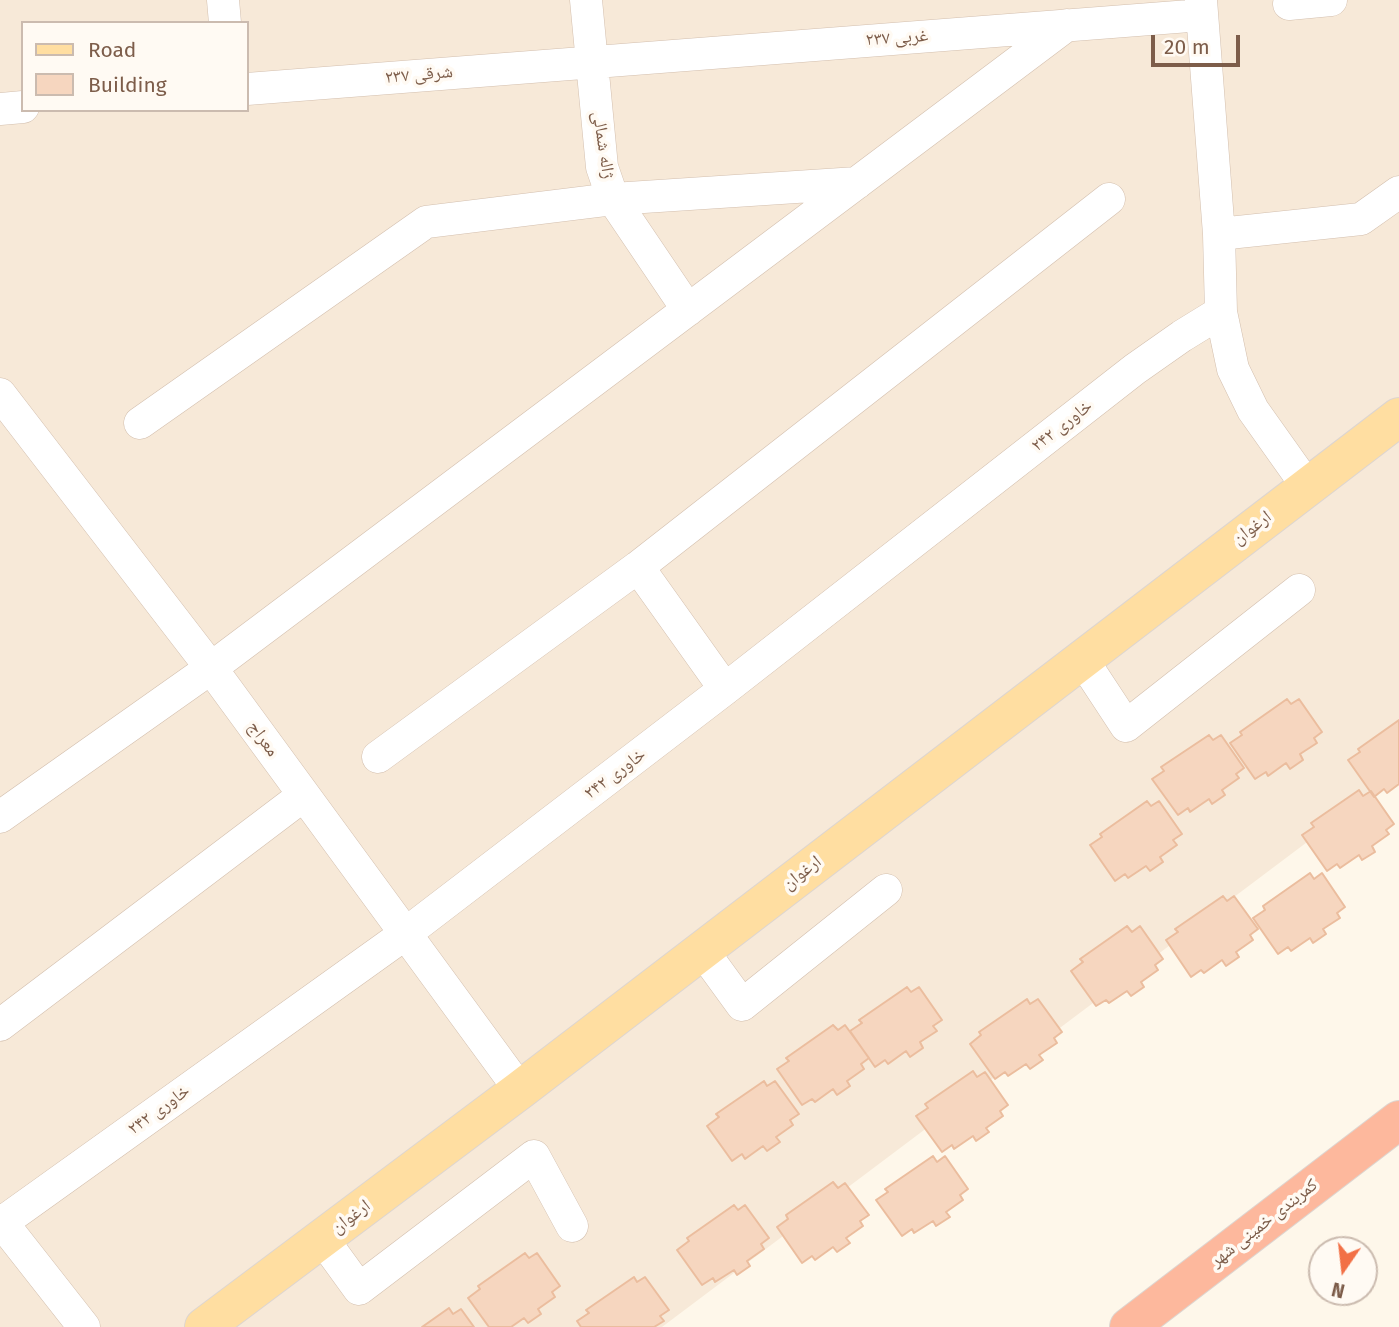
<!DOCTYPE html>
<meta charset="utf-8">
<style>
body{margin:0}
#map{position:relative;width:1399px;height:1327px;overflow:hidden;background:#fef7ea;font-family:"Fira Sans",sans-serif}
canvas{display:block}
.legend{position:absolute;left:21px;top:21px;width:228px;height:91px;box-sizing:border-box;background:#fffaf3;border:2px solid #cbbbaf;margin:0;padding:9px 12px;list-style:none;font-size:21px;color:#7d5d4a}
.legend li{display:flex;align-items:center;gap:14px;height:35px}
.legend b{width:35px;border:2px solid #cbbbaf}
.north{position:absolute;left:1308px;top:1236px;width:70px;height:70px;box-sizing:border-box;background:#fffaf3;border:2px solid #cbbbaf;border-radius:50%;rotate:194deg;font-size:19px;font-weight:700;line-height:28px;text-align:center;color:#7d5d4a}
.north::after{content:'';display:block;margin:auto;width:24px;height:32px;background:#f27046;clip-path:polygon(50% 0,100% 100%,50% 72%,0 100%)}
.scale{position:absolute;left:1151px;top:35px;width:89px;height:32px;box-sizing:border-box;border:4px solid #7d5d4a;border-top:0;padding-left:9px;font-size:21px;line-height:24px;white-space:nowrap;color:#7d5d4a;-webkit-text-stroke:5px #fffaf3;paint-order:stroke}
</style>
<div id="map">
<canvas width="1399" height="1327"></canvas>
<ul class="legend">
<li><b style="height:9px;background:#ffdea1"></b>Road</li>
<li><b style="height:19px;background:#f6d6bf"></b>Building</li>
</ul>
<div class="north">N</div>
<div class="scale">20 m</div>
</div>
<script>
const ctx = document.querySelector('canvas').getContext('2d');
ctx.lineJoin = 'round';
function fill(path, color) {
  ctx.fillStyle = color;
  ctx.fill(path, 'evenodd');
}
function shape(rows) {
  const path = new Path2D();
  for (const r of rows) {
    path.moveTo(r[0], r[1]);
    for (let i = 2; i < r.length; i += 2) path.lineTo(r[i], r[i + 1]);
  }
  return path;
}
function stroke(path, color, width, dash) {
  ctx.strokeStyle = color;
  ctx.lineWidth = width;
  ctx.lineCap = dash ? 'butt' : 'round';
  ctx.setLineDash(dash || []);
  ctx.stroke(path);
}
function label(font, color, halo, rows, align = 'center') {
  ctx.font = font + ' "Fira Sans","Noto Naskh Arabic",sans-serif';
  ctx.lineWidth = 7;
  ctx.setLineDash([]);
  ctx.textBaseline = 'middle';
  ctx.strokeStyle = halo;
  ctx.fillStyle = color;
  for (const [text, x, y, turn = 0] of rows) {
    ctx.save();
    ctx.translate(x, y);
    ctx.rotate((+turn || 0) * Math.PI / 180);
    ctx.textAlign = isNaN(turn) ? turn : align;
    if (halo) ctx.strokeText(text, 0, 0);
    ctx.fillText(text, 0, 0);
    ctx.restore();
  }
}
fill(shape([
 [0,0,1399,0,1399,773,662,1327,0,1327],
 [23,23,247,23,247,110,23,110]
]), '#f7e9d8');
const building = shape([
 [1287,699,1291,704,1299,699,1322,732,1314,738,1317,743,1300,754,1303,760,1290,769,1286,763,1268,776,1266,772,1255,779,1230,743,1242,735,1240,732,1287,699],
 [1399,720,1399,784,1387,793,1384,789,1374,797,1348,760,1360,752,1358,749,1399,720],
 [1209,735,1213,740,1221,735,1244,768,1236,774,1239,778,1222,790,1225,795,1212,804,1209,799,1190,812,1188,808,1178,815,1152,779,1164,771,1161,767,1209,735],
 [1359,790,1363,796,1371,791,1394,824,1386,830,1389,834,1372,846,1375,852,1362,860,1359,855,1340,868,1337,864,1327,871,1302,835,1314,827,1311,823,1359,790],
 [1147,801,1151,806,1159,801,1182,834,1173,840,1177,845,1160,857,1163,862,1150,871,1146,866,1128,878,1125,874,1115,881,1090,845,1102,837,1100,834,1147,801],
 [1310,873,1314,879,1322,873,1345,907,1337,913,1340,918,1323,929,1326,934,1313,943,1310,938,1291,951,1288,947,1278,954,1253,918,1265,910,1263,906,1310,873],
 [1223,896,1227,901,1234,896,1258,929,1250,935,1253,940,1236,952,1239,957,1226,966,1222,960,1204,973,1201,970,1191,977,1166,940,1178,932,1175,929,1223,896],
 [1127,926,1132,932,1140,926,1163,959,1155,965,1158,970,1141,982,1144,987,1131,996,1127,991,1109,1003,1106,1000,1096,1006,1071,971,1083,962,1080,959,1127,926],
 [907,987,911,992,919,987,942,1020,933,1026,937,1031,920,1042,923,1048,910,1057,906,1051,888,1064,885,1060,875,1067,850,1031,862,1023,859,1020,907,987],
 [1027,999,1030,1004,1038,999,1062,1032,1054,1038,1057,1043,1039,1055,1043,1060,1030,1069,1026,1064,1008,1076,1005,1072,995,1079,970,1044,981,1035,979,1032,1027,999],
 [833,1025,838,1030,845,1025,869,1058,861,1064,864,1069,847,1081,850,1086,837,1095,833,1089,815,1102,812,1099,802,1105,777,1069,789,1061,786,1058,833,1025],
 [973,1071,977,1077,985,1072,1008,1105,1000,1111,1003,1116,986,1128,989,1132,976,1141,973,1136,954,1149,952,1145,942,1152,916,1116,928,1108,925,1104,973,1071],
 [764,1081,767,1086,775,1081,799,1114,790,1120,793,1125,776,1137,780,1142,767,1151,763,1146,745,1159,742,1154,732,1161,707,1126,719,1117,716,1114,764,1081],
 [933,1156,937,1162,945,1156,968,1189,960,1195,963,1200,946,1212,950,1217,936,1226,933,1221,914,1233,912,1229,902,1236,876,1200,888,1192,885,1189,933,1156],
 [833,1182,838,1188,845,1183,869,1215,860,1221,863,1226,846,1238,850,1243,837,1252,833,1247,815,1260,812,1256,802,1263,777,1227,788,1219,786,1215,833,1182],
 [734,1205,738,1210,745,1205,769,1238,761,1244,764,1249,747,1261,750,1266,737,1275,734,1270,715,1282,713,1278,702,1285,677,1250,689,1241,687,1238,734,1205],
 [525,1253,529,1258,537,1253,560,1286,552,1292,555,1297,538,1309,541,1314,528,1323,524,1318,511,1327,489,1327,468,1298,480,1289,478,1286,525,1253],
 [634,1277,637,1282,645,1277,669,1310,660,1316,664,1321,654,1327,581,1327,577,1321,589,1313,586,1310,634,1277],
 [449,1308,453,1314,461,1309,474,1327,422,1327,449,1308]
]);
fill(building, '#f6d6bf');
stroke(building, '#ebbd9e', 2);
const minor = shape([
 [223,0,225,23],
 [586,0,602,167,613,199,688,310],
 [1201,0,1219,234,1221,312,1233,369,1253,410,1307,486],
 [1289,4,1331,0],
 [247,89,1202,15],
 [0,109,23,107],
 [1219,234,1361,219,1399,192],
 [0,394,211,668,520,1090],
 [140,423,426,222,613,199,857,183],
 [638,567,725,689],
 [1082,659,1126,726,1299,590],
 [378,757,638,567,1109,199],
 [0,817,211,668,1067,25],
 [702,950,742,1005,886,890],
 [0,1025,304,795],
 [0,1220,84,1327],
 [0,1224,405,934,725,689,1135,369,1182,336,1221,312],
 [322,1238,359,1289,534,1156,572,1226]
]);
const major = shape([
 [204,1327,520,1090,1399,417]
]);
const highway = shape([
 [1129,1327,1399,1120]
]);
stroke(minor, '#d3bfae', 33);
stroke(major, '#ddd5d0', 40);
stroke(highway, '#ddd5d0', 40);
stroke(minor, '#fff', 32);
stroke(major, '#ffdea1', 38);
stroke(highway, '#fdb89d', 38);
label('18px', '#7d5d4a', '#fffaf3', [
 ["۲۳۷ غربی",897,38,-4],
 ["۲۳۷ شرقی",419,75,-5],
 ["ژاله شمالی",603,145,81],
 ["۲۴۲ خاوری",1062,426,-38],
 ["ارغوان",1252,528,-37],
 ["معراج",263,739,54],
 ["۲۴۲ خاوری",615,774,-37],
 ["ارغوان",802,873,-38],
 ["۲۴۲ خاوری",159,1110,-36],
 ["ارغوان",351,1217,-37],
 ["کمربندی خمینی شهر",1264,1223,-38]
]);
</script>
